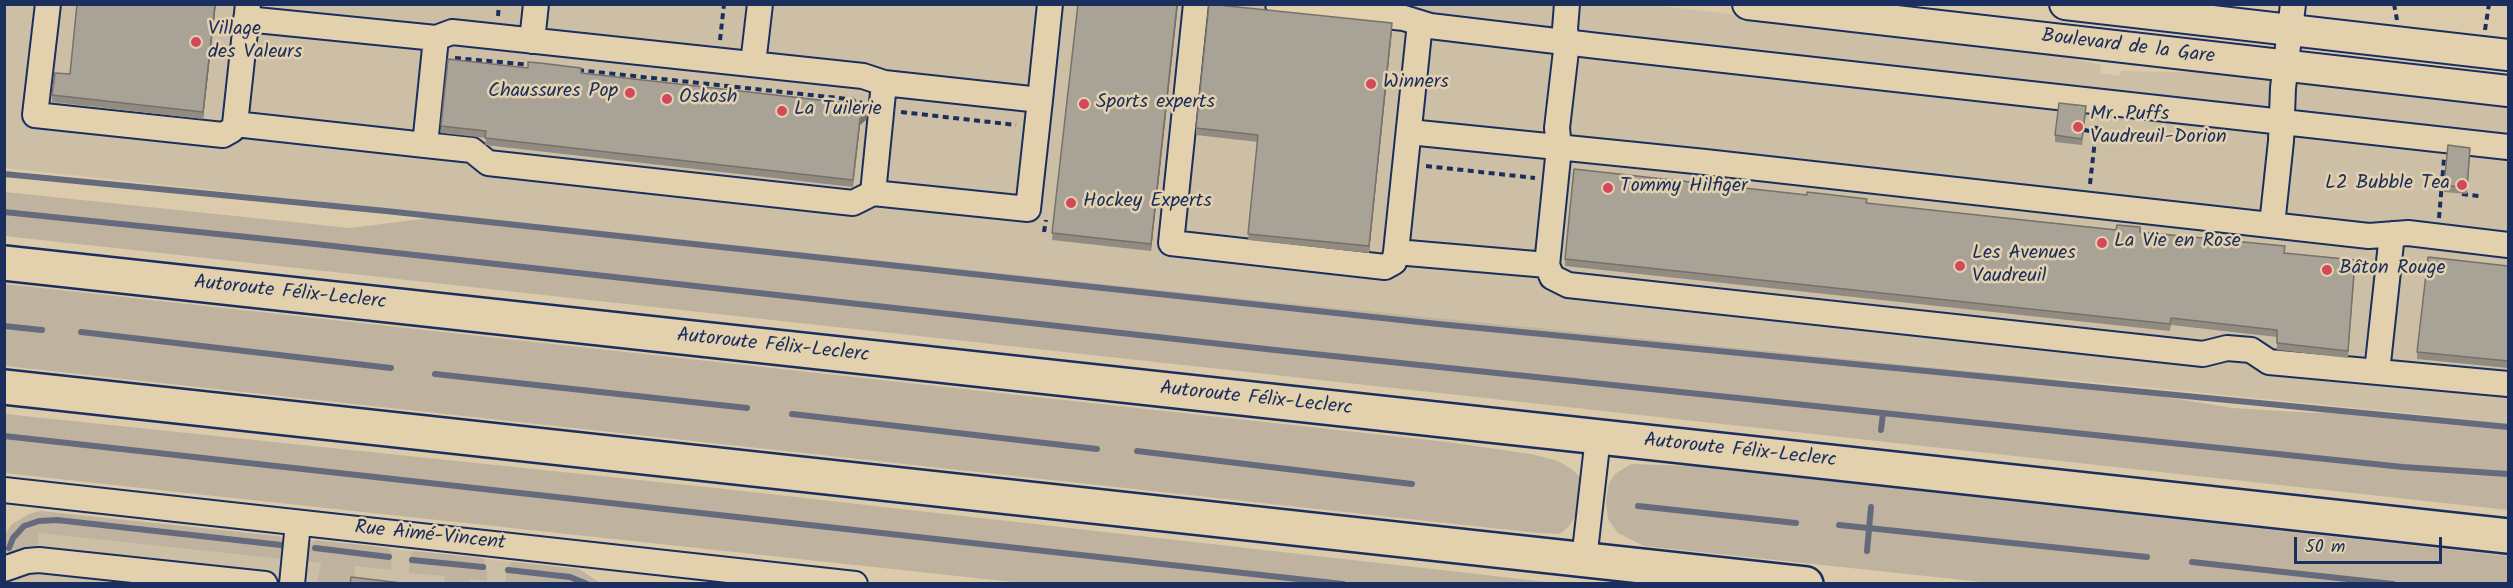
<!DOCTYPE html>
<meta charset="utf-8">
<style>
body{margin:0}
#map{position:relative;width:2513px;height:588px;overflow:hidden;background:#dbcbab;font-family:Kalam,sans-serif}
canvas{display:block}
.frame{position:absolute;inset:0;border:6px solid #1b2f5e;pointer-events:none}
.scale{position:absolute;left:2294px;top:537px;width:148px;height:27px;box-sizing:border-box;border:3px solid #1b2f5e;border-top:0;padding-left:8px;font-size:18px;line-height:21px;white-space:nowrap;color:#1b2f5e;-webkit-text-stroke:4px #e3d1ae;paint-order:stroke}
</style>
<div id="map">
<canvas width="2513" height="588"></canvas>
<div class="frame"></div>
<div class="scale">50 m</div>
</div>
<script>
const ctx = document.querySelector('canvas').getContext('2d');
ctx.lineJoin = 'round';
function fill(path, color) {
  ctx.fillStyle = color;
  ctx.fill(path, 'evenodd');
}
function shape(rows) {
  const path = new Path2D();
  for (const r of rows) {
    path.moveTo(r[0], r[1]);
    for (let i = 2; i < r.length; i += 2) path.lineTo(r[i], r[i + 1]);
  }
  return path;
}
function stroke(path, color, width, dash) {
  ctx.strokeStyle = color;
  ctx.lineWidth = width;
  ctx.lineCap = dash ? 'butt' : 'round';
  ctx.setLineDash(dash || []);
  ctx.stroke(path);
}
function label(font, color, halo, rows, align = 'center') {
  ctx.font = font + ' Kalam,sans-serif';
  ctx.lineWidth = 5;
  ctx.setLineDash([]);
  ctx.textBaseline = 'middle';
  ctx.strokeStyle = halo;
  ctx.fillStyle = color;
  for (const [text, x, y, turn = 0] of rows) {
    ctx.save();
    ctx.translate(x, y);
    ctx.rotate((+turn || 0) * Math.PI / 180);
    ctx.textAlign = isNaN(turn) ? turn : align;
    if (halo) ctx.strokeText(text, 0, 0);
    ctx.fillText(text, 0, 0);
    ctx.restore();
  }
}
fill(shape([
 [6,5,1652,5,2025,48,2101,65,2100,73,2120,76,2121,71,2214,73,2256,78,2315,80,2508,103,2508,423,1108,285,5,168],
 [40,511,579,569,600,583,5,584,5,535,11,525,29,514]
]), '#ccbfa5');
fill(shape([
 [5,192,350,228,453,215,1188,293,2053,379,2233,408,2314,413,2359,410,2508,423,2508,510,5,236],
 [5,284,1447,442,1531,454,1558,461,1573,470,1580,478,1581,494,1577,513,1570,525,1560,534,1538,533,5,366],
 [5,414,716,488,1556,583,1022,583,196,494,5,473],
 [1631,464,1695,466,2508,556,2508,583,2001,584,1644,546,1618,533,1608,519,1606,501,1609,483,1615,474],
 [40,511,279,536,283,540,283,559,39,533,37,546,10,553,7,552,5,550,5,535,11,525,29,514],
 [315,540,389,548,392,554,391,570,355,566,354,583,317,583,321,563,305,561,306,550],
 [414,551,483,558,487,566,487,579,486,581,470,579,469,583,444,583,445,576,409,573,409,558],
 [512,562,579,569,600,583,506,583,506,568]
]), '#bfb39f');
stroke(shape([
 [4,174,386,211,1438,324,2508,427],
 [4,212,315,244,1275,350,2403,467,2508,474],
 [4,326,42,330],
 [81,332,391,368],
 [435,374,747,408],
 [792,414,1097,449],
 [1881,430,1883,413],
 [4,436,1343,584],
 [1137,451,1412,484],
 [1638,506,1796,523],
 [1839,525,2147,557],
 [9,548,13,538,24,526,39,521,57,520,281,545],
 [315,548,389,557],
 [1867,551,1871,507],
 [412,560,483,567],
 [2192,562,2393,584],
 [508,570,570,577,587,584]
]), '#656a7c', 6);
const minor = shape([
 [48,4,35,115,223,135,232,130,235,124,248,4],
 [1196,4,1171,243,1385,267,1394,262,1396,252],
 [1278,4,1404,18,1430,26,1598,46,2508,147],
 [246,19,436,38,452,32,863,76,884,83,1040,100,1050,4],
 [1420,23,1396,252,1547,265,1559,148,1557,128,1567,42,1565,29,1567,4],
 [532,41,536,4],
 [753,64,760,4],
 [884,83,873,193,1028,209,1040,100],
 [235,124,425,145,436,38],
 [1409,132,1705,162,2369,236,2408,233,2508,245],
 [425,145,472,150,488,163,853,203,873,193],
 [2272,225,2281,141,2283,88,2293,4],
 [1547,265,1552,277,1568,285,2203,354,2227,348,2251,350,2269,362,2508,384],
 [2377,372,2392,234],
 [4,490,855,584],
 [1584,560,1598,437],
 [4,569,27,561,39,560,265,584],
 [292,584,298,523]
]);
const major = shape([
 [1748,4,2508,91],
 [2065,4,2508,55]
]);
const highway = shape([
 [4,263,2508,536],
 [4,387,1806,584]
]);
stroke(minor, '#1b2f5e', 28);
stroke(major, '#1b2f5e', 34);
stroke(highway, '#1b2f5e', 38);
stroke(shape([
 [2394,4,2397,20],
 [498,16,499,4],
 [2485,30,2489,4],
 [720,40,724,4],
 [211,49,221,49],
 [455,58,532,65],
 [578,70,848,99,862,103],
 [901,112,1016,125],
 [2084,130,2096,132],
 [1426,166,1535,178],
 [2090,184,2097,122],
 [2462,194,2479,196],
 [2439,218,2444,159],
 [1044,232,1046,220]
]), '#1b2f5e', 4, [6, 4.5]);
stroke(minor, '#e3d1ae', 24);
stroke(major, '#e3d1ae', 30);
stroke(highway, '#e3d1ae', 33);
fill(shape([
 [77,4,216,4,203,119,52,102,52,95,70,74],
 [1078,4,1178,4,1151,251,1052,240],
 [1392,30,1369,253,1248,240,1258,142,1196,135,1196,128],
 [528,68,581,73,866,120,860,125,853,187,485,145,486,138,441,133,441,126],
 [2086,113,2082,145,2055,142,2055,135],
 [2470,154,2467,194,2444,192,2444,185],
 [1807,195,1867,203,2140,232,2285,253,2355,267,2348,358,2277,350,2277,337,2171,325,2170,331,1565,266,1565,259],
 [2508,266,2508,368,2417,359,2417,352]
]), '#918b81');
fill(shape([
 [215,4,216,4,203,119,203,112],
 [1177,4,1178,4,1151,251,1151,244],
 [1392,23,1392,30,1369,253,1369,246],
 [866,113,866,120,860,125,853,187,860,119]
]), '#767169');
const building = shape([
 [77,4,215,4,203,112,52,95,55,73,70,74,77,4],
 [1078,4,1177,4,1151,244,1052,233,1078,4],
 [1209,4,1392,23,1369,246,1248,234,1258,135,1196,128,1209,4],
 [448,59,528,68,528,62,540,63,581,68,581,73,846,103,852,97,866,113,860,119,853,180,485,138,486,131,441,126,448,59],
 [2059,103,2086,106,2082,139,2055,135,2059,103],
 [2448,145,2470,148,2467,188,2444,185,2448,145],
 [1574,169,1807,195,1807,192,1867,199,1866,203,2116,230,2117,225,2140,227,2140,232,2285,246,2284,253,2355,260,2348,351,2277,343,2277,330,2171,318,2170,324,1565,259,1574,169],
 [2428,257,2508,266,2508,361,2417,352,2428,257],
 [351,577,410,584,350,584,351,577]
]);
fill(building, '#a9a296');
stroke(building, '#767169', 1.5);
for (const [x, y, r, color] of [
 [196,42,6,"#d1495b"],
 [1371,84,6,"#d1495b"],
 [630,93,6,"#d1495b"],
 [667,99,6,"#d1495b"],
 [1084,104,6,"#d1495b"],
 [782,111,6,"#d1495b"],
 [2078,127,6,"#d1495b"],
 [2462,185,6,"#d1495b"],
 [1608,188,6,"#d1495b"],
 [1071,203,6,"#d1495b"],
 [2102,243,6,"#d1495b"],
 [1960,266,6,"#d1495b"],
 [2327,270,6,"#d1495b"]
]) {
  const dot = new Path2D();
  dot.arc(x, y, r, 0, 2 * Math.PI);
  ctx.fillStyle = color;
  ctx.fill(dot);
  stroke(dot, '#e3d1ae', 2);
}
label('20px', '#1b2f5e', '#e3d1ae', [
 ["Village",208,31],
 ["des Valeurs",208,54],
 ["Winners",1383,84],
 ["Chaussures Pop",618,93,"right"],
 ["Oskosh",679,99],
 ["Sports experts",1096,104],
 ["La Tuilerie",794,111],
 ["Mr. Puffs",2090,116],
 ["Vaudreuil-Dorion",2090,139],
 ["L2 Bubble Tea",2450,185,"right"],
 ["Tommy Hilfiger",1620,188],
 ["Hockey Experts",1083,203],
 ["La Vie en Rose",2114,243],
 ["Les Avenues",1972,255],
 ["Vaudreuil",1972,278],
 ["Bâton Rouge",2339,270]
], 'left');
label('20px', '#1b2f5e', '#e3d1ae', [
 ["Boulevard de la Gare",2128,48,7],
 ["Autoroute Félix-Leclerc",290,294,6],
 ["Autoroute Félix-Leclerc",773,347,6],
 ["Autoroute Félix-Leclerc",1256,400,6],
 ["Autoroute Félix-Leclerc",1740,452,6],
 ["Rue Aimé-Vincent",430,537,6]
]);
</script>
